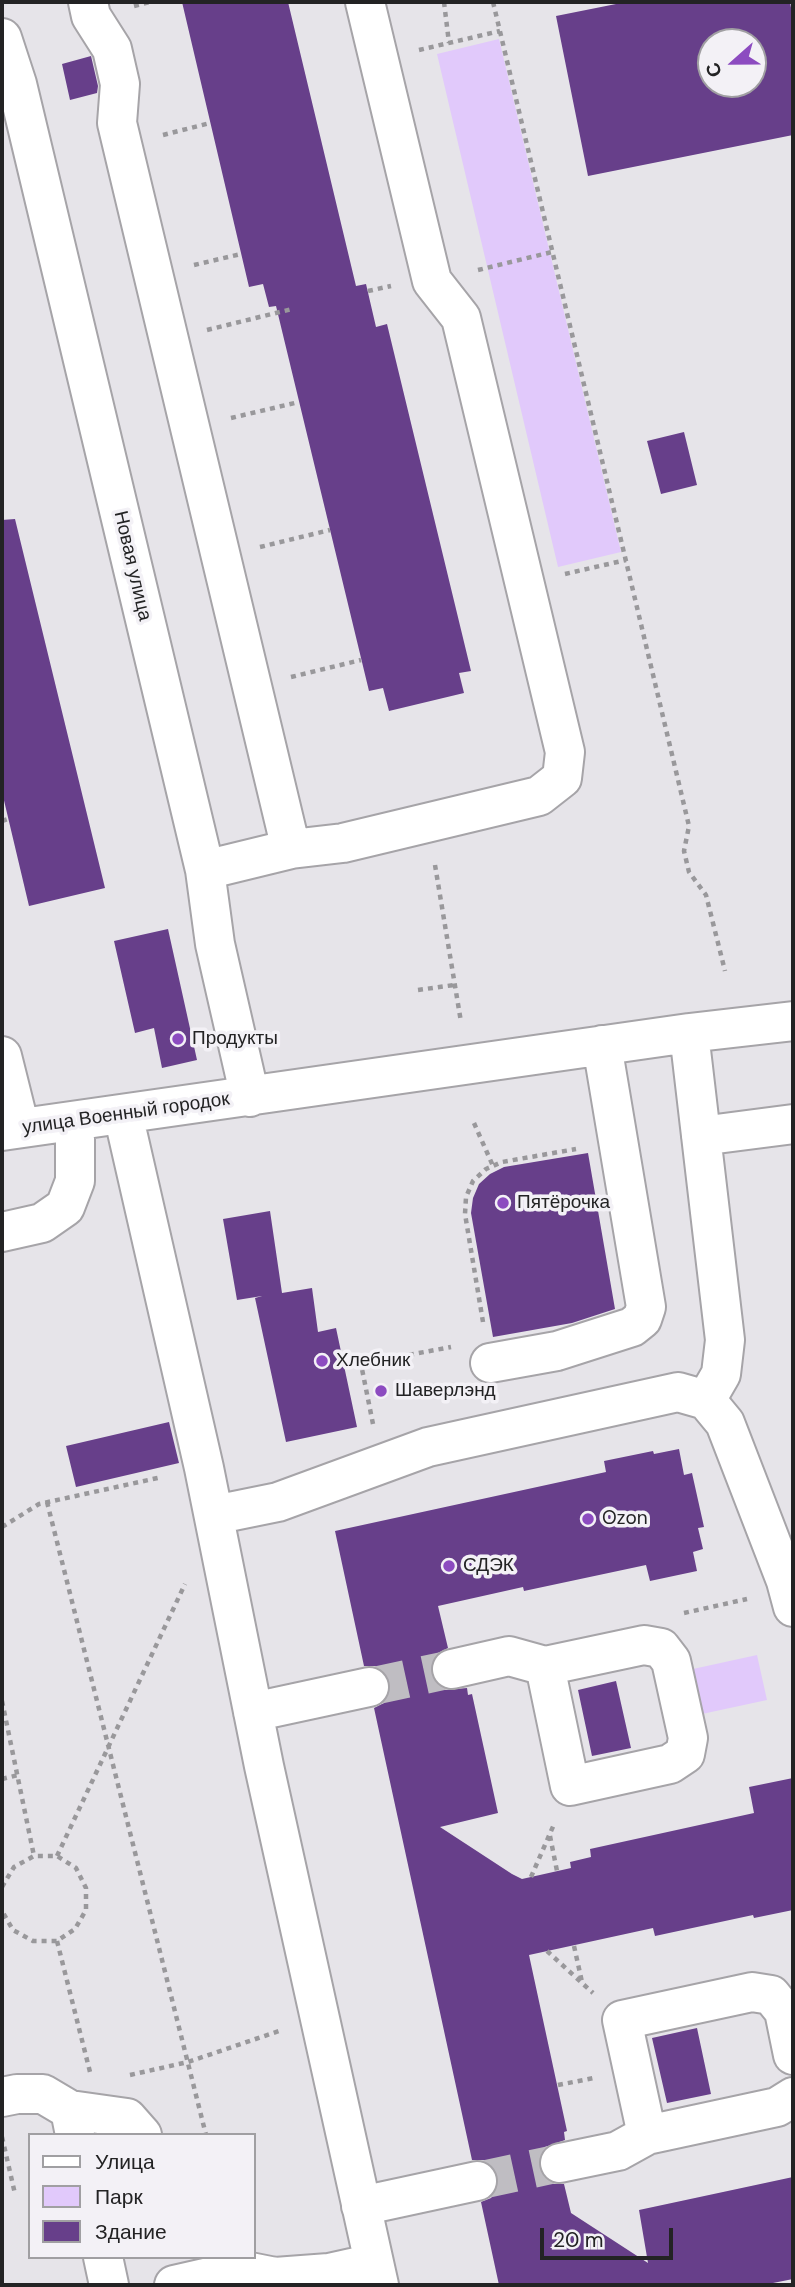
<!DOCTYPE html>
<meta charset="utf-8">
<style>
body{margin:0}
#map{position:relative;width:795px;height:2287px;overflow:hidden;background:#e6e4e9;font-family:"DM Sans",sans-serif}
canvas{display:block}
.frame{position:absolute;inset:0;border:4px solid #232324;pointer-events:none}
.legend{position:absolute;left:28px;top:2133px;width:228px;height:126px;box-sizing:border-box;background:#f3f1f6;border:2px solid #a09fa2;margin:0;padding:9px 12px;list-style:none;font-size:21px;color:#232324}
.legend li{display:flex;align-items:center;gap:14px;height:35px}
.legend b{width:35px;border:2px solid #a09fa2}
.north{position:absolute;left:697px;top:28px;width:70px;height:70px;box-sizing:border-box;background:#f3f1f6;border:2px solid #a09fa2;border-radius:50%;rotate:249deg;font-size:19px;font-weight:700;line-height:28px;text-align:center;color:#232324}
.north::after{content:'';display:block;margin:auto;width:24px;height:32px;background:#8c4bc0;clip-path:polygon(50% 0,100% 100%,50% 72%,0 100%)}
.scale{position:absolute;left:540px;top:2228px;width:133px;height:32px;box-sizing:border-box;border:4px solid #232324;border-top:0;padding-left:9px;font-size:21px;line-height:24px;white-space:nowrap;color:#232324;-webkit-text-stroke:5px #f3f1f6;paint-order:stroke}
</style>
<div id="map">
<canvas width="795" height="2287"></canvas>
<div class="frame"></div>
<ul class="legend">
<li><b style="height:9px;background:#fff"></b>Улица</li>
<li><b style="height:19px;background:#e1c9fb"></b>Парк</li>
<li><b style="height:19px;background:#673f8a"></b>Здание</li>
</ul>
<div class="north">С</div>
<div class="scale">20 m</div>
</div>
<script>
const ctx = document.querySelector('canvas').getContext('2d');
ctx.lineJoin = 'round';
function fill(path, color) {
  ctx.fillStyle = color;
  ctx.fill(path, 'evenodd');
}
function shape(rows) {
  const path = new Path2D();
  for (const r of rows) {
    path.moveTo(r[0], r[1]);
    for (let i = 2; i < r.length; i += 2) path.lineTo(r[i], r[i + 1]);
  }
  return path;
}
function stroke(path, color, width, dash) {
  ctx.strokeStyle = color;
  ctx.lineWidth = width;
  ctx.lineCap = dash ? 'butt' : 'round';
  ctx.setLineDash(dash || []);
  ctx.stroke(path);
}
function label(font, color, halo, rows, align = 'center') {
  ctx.font = font + ' "DM Sans",sans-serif';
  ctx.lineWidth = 7;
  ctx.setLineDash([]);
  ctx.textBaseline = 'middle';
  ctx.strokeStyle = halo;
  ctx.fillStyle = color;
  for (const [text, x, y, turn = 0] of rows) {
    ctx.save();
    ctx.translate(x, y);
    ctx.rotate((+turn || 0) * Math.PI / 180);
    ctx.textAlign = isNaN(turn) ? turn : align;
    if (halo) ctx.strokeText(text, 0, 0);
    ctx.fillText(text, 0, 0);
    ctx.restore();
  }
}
fill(shape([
 [499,39,621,552,558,567,437,54],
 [757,1655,767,1700,702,1714,693,1669]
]), '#e1c9fb');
fill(shape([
 [182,2,288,2,356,286,366,284,376,327,387,324,471,671,459,673,464,693,389,711,383,688,369,691,276,306,269,307,263,284,249,287],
 [626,2,790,2,793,19,793,135,588,176,556,16],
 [711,42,753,42,753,84,711,84],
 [91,56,98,86,97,93,70,100,62,64],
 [684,432,697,485,661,494,647,441],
 [15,519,105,888,29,906,2,792,2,520],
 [168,929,197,1060,162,1068,154,1028,135,1033,114,941],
 [588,1153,615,1309,572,1323,493,1337,471,1213,473,1198,479,1184,490,1174,504,1167],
 [270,1211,282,1293,312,1288,318,1332,336,1328,357,1427,286,1442,255,1298,262,1296,237,1300,223,1219],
 [169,1422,179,1463,76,1487,66,1446],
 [679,1449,684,1475,692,1473,704,1527,698,1528,703,1549,693,1552,697,1571,650,1581,646,1565,524,1591,523,1587,438,1606,448,1648,438,1653,431,1662,431,1675,436,1683,445,1690,467,1688,468,1695,472,1694,498,1813,440,1827,512,1874,522,1879,571,1868,570,1862,591,1857,590,1849,754,1813,749,1787,793,1778,793,1910,754,1918,753,1915,655,1936,653,1928,529,1955,567,2131,564,2132,565,2140,545,2147,540,2156,539,2167,544,2178,554,2184,564,2184,571,2213,648,2263,639,2210,793,2177,793,2279,763,2285,499,2285,481,2202,491,2198,498,2188,498,2176,493,2166,484,2160,472,2160,374,1708,384,1703,390,1693,390,1683,385,1672,375,1666,364,1666,335,1531,606,1472,604,1461,653,1451,654,1454],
 [616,1681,631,1748,592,1756,578,1690],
 [697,2028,711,2094,667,2103,652,2038]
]), '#673f8a');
stroke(shape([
 [369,1687,452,1669],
 [477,2181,560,2163]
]), '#bfbdc2', 38, [38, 19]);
const minor = shape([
 [88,2,91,16,112,49,120,84,117,123,291,849],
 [2,38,17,84,205,870,215,944,250,1097],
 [205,870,291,849,343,843,539,796,562,778,565,752,461,318,432,281,365,2],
 [689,1033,725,1340,721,1374,706,1400],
 [2,1056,20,1128],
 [123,1114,204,1468,264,1766,379,2285],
 [2,1131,689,1033,793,1021],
 [701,1136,793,1124],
 [2,1232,42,1223,65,1207,75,1181,75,1121],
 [490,1363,557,1351,632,1327,642,1319,646,1307,602,1045],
 [214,1515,278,1502,428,1447,678,1392,706,1400,725,1423,786,1581,793,1607],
 [452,1669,509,1656,545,1666,644,1645,661,1648,671,1661,688,1738,685,1754,670,1764,570,1786,545,1666],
 [253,1712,369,1687],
 [2,2097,17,2094,43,2094,70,2110,75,2135],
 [70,2110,127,2118,142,2135],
 [647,2135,622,2020,752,1992,771,1995,784,2011,793,2055],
 [560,2163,618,2151,647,2135,777,2107,793,2097],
 [361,2206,477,2181],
 [103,2257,109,2285],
 [174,2285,240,2270,275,2277,329,2273,374,2263]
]);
stroke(minor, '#a6a4a8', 42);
stroke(shape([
 [444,2,449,43],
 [493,2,689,826,684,851,689,872,706,895,725,971],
 [134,6,150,2],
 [419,50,500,31],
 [163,135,210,123],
 [194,265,241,254],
 [478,270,552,252],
 [368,291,391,286],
 [207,330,292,309],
 [231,418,299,402],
 [260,547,330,530],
 [565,574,626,560],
 [291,677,361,660],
 [2,821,8,819],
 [435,865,461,1022],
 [418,990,454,985],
 [474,1123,493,1166],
 [483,1322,465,1214,466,1197,473,1181,486,1169,502,1162,576,1149],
 [373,1424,361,1364,451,1347],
 [47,1502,206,2135],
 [2,1527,39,1504,162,1477],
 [684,1613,747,1599],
 [2,1701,34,1856],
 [2,1779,18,1775],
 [550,1836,557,1871],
 [57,1856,185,1584],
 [531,1877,555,1822],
 [2,1887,14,1867,34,1856,57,1856,76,1868,86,1888,86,1910,75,1929,57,1941,33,1941,13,1930,2,1911],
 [57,1941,90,2072],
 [574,1946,582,1982],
 [547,1951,593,1993],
 [130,2075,188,2062,279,2031],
 [558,2085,594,2078],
 [2,2137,15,2194]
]), '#99989b', 4.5, [5, 5]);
stroke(minor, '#fff', 38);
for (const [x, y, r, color] of [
 [178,1039,7,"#8c4bc0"],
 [503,1203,7,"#8c4bc0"],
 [322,1361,7,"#8c4bc0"],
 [381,1391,7,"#8c4bc0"],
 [588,1519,7,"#8c4bc0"],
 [449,1566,7,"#8c4bc0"]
]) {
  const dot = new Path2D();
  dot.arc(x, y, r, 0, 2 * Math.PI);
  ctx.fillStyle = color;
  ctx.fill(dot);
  stroke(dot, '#f3f1f6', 2.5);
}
label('19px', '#232324', '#f3f1f6', [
 ["Новая улица",132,566,77],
 ["улица Военный городок",126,1114,-8]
]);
label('19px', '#232324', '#f3f1f6', [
 ["Продукты",192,1039],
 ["Пятёрочка",517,1203],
 ["Хлебник",336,1361],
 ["Шаверлэнд",395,1391],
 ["Ozon",602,1519],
 ["СДЭК",463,1566]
], 'left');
</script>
